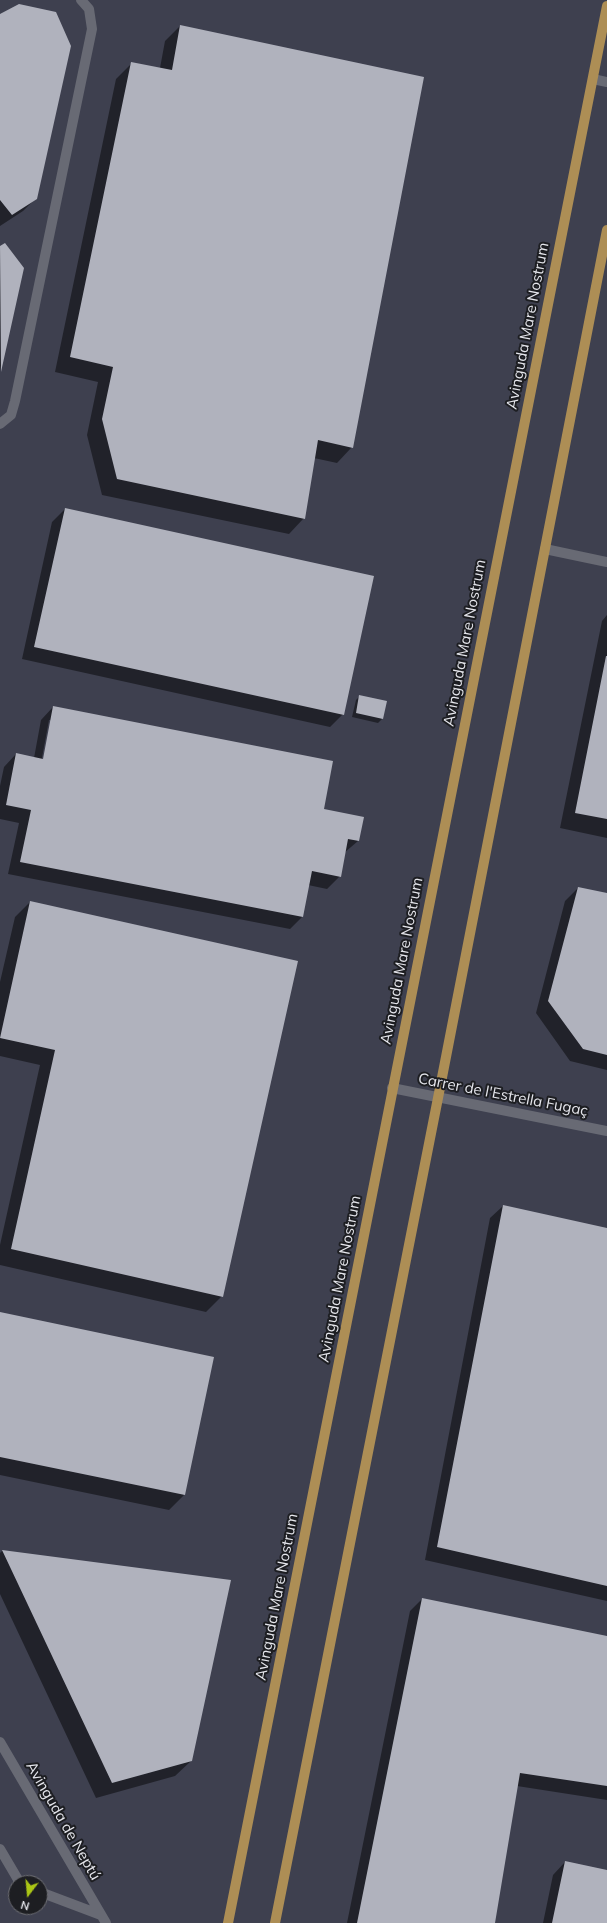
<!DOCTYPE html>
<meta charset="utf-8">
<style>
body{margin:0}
#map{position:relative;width:607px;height:1923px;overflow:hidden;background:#35363f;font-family:Mulish,sans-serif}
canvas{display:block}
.north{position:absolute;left:8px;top:1875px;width:40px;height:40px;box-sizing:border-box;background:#1d1e22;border:1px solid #6d6e73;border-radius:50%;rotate:196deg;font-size:11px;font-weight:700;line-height:16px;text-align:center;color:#e5e6ec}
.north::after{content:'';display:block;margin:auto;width:14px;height:18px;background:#abc615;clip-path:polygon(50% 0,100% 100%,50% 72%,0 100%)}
</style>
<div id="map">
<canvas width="607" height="1923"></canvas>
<div class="north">N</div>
</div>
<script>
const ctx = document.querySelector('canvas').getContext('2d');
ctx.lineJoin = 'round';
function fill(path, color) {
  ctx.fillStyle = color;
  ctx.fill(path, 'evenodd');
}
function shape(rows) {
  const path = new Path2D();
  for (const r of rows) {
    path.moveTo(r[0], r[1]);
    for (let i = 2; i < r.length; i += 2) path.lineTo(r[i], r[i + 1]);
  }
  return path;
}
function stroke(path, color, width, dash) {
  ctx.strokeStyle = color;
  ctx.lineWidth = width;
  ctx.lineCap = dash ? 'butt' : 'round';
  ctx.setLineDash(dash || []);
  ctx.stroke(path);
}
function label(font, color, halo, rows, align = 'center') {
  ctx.font = font + ' Mulish,sans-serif';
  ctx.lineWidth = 4;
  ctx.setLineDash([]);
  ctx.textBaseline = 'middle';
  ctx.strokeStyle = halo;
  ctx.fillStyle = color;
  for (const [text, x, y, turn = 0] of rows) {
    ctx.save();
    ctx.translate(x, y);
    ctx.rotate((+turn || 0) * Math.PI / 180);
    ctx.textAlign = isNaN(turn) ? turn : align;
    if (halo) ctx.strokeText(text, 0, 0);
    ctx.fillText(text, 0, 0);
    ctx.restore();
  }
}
fill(shape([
 [0,0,607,0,607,1923,0,1923],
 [16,1883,40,1883,40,1907,16,1907]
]), '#3e404f');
fill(shape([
 [0,15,36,198,23,211,0,226],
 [180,26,352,447,337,463,314,458,304,518,289,534,102,495,87,435,98,382,55,372,116,79,131,64,160,68,165,41],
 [5,244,23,268,0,370,0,248],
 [65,509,343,714,330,727,22,659,52,522],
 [607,615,607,838,560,828,602,621],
 [360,696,382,719,378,723,352,717,356,700],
 [53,707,323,810,358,841,344,853,340,876,327,889,308,885,302,917,290,929,8,874,19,823,0,819,0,786,4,767,16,754,34,758,41,720],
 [49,720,51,720,43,764,41,763],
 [578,888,607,895,607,1070,570,1061,536,1013,565,901],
 [30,902,222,1296,206,1312,0,1265,0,1245,40,1065,0,1056,0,982,15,917],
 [503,1206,607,1229,607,1601,425,1560,490,1218],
 [0,1313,184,1495,169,1510,0,1475],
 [2,1551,229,1581,191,1761,175,1776,96,1798,0,1594,0,1553],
 [422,1599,607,1637,607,1800,517,1786,494,1923,347,1923,410,1611],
 [565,1862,607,1871,607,1923,543,1923,553,1875]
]), '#0007');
fill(shape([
 [19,4,56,12,71,46,37,199,12,215,0,200,0,14],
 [180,25,424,77,353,448,318,440,305,519,117,479,102,419,113,367,70,357,131,62,172,70],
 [5,243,24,268,1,372,0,246],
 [65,508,374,576,344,715,34,647],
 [606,656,607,656,607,819,575,813],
 [359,695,387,701,383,719,356,713],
 [53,706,333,761,324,809,364,817,359,841,348,839,341,877,312,871,303,917,20,862,31,810,6,805,16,753,43,759],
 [578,887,607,893,607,1055,583,1049,548,1001],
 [30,901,298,961,223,1297,11,1249,55,1050,0,1038],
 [503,1205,607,1228,607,1586,437,1547],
 [0,1312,214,1357,185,1495,0,1457],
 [2,1550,231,1580,192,1761,112,1783],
 [422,1598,607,1636,607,1786,520,1773,495,1923,357,1923],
 [565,1861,607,1870,607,1923,552,1923]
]), '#b0b2bd');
stroke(shape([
 [593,79,607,82],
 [0,424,11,415,15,401,92,29,89,9,81,0],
 [545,549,607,562]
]), '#686a74', 10);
stroke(shape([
 [392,1088,607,1131],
 [0,1742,106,1923],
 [0,1849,20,1883],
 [40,1892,101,1915]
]), '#686a74', 10);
stroke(shape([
 [228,1923,607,6],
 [275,1923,438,1098,607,230]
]), '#ad8e55', 10);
label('15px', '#e5e6ec', '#1d1e22', [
 ["Avinguda Mare Nostrum",528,326,-79],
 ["Avinguda Mare Nostrum",465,643,-79],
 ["Avinguda Mare Nostrum",402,961,-79],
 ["Carrer de l'Estrella Fugaç",503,1095,11],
 ["Avinguda Mare Nostrum",340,1279,-79],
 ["Avinguda Mare Nostrum",277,1597,-79],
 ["Avinguda de Neptú",63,1821,60]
]);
</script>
